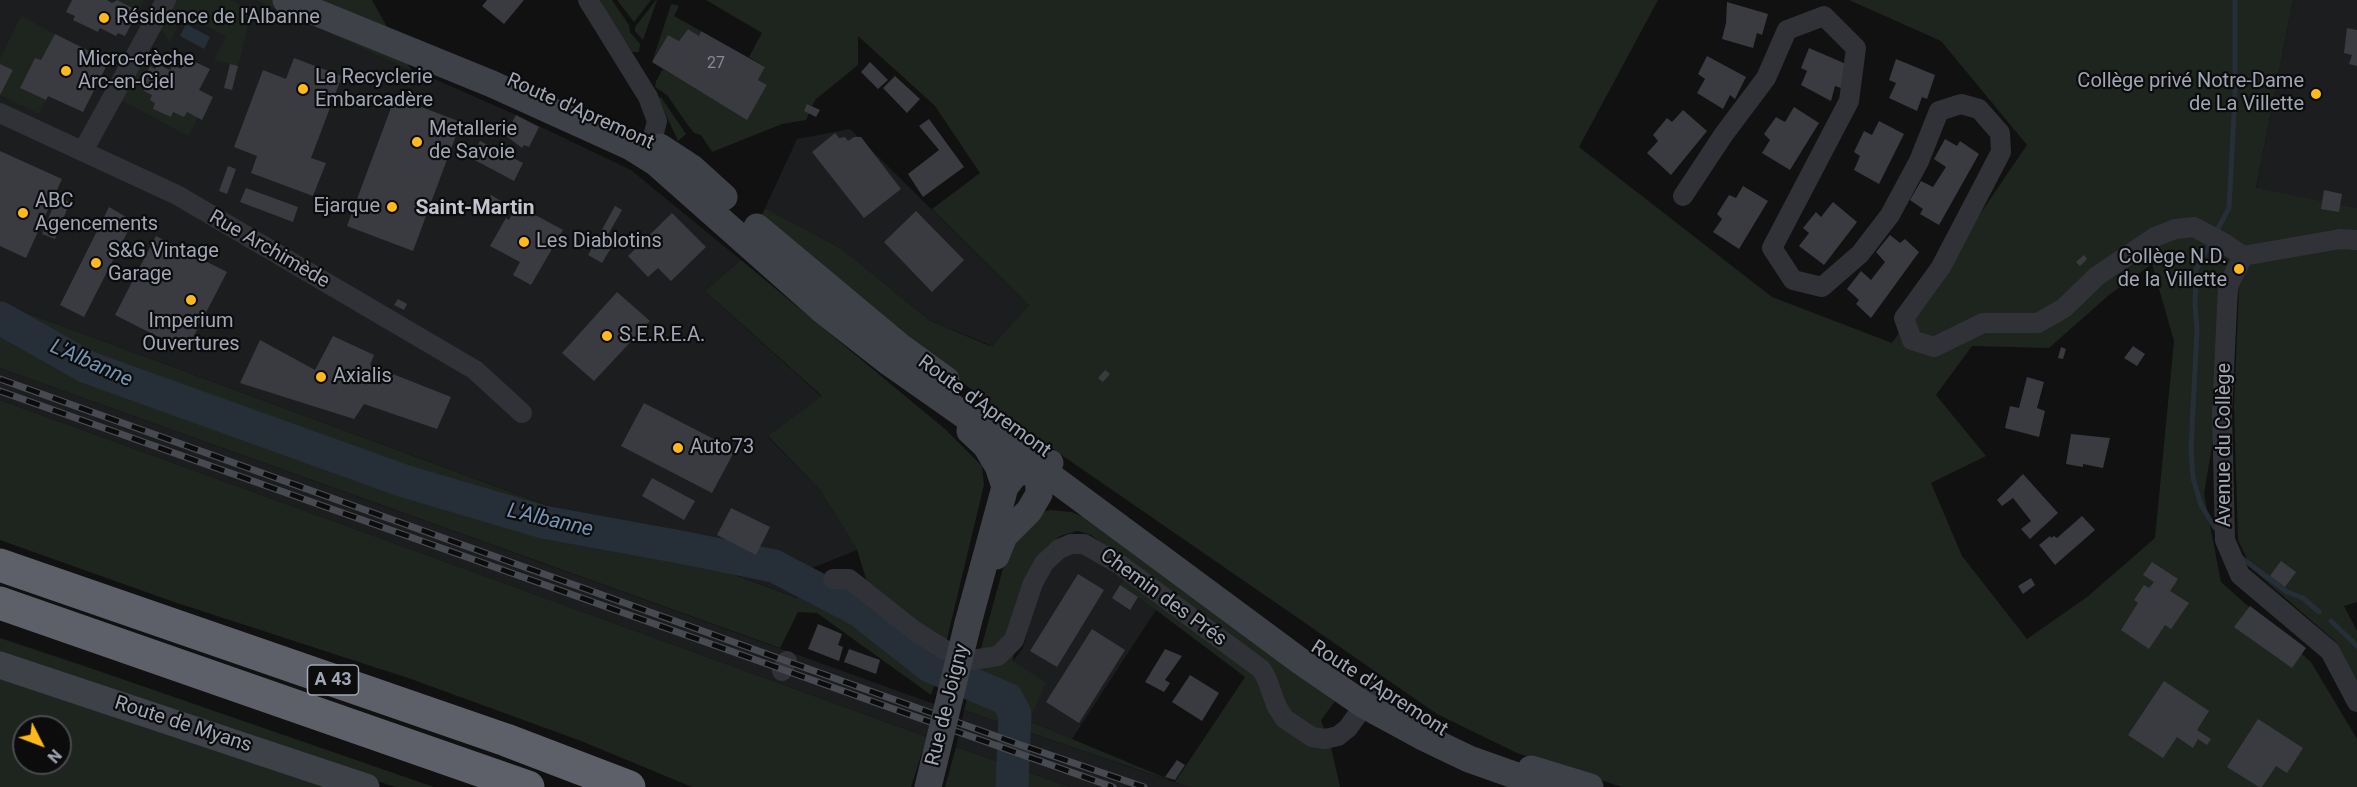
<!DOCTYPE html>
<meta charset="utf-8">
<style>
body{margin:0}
#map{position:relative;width:2357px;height:787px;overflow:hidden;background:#111112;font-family:Roboto,sans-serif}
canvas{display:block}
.north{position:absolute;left:12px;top:715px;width:60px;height:60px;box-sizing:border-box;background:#0c0c0d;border:2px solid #474a50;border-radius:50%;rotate:132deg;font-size:16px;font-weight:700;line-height:24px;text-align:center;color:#a0a6b5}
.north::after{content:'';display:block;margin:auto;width:21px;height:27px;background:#ffb91c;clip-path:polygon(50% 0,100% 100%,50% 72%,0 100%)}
</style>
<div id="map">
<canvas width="2357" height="787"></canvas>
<div class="north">N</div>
</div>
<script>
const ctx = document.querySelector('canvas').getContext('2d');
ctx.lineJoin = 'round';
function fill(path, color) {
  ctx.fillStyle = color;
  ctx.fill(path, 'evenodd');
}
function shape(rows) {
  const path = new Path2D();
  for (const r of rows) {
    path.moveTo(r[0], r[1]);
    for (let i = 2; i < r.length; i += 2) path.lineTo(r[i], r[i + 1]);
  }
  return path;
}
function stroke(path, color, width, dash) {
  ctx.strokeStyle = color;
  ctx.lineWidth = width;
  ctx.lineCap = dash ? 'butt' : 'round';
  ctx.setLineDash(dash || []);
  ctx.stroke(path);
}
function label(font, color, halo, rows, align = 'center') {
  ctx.font = font + ' Roboto,sans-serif';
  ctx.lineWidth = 4.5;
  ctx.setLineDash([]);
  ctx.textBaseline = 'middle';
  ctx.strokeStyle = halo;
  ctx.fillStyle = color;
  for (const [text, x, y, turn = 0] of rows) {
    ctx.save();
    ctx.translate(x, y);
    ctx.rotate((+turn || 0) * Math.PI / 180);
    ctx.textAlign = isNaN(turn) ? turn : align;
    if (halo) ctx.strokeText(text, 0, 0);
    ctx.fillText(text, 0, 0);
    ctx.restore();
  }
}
fill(shape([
 [0,0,255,0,516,115,631,170,741,260,705,291,822,397,768,437,820,490,857,550,810,569,798,598,0,303],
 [2293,0,2357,0,2357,208,2256,189],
 [850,129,1029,305,992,346,929,320,842,249,765,208,797,139],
 [0,368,937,705,927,737,0,400],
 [1070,552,1091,555,1124,579,1121,585,1156,610,1072,739,1029,721,1013,661,1023,648,1038,595,1052,564],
 [964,710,1176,783,1189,787,1070,787,956,747]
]), '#1c1d1f');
fill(shape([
 [117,0,144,0,138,11],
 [174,0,230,0,252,9,238,66,214,60,226,36,183,15,170,42,160,27],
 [255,0,372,0,411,70],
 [597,0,612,0,629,25,630,32,640,44,639,52,632,52],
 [617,0,651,0,634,22],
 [656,0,657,0,643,40,635,31,635,27],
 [706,0,1658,0,1579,147,1772,297,1892,343,2027,145,1941,41,1849,0,2293,0,2256,188,2357,208,2357,602,2344,606,2357,631,2357,683,2336,642,2252,569,2238,540,2234,406,2239,288,2204,494,2221,582,2311,662,2357,739,2357,787,1622,787,1517,753,1437,714,1018,425,879,319,761,218,765,208,842,249,929,320,985,344,992,346,1029,305,932,209,980,173,935,106,858,36,858,65,815,100,806,120,782,124,712,152,701,135,694,133,687,124,667,95,655,87,656,81,663,69,747,119,767,85,758,80,765,67,749,57,762,33],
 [2152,264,2174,341,2155,538,2087,597,2027,639,1962,556,1931,483,1986,456,1936,395,1972,346,2049,348,2109,295],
 [673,4,679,6,674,16,701,31,699,36,688,29,679,41,668,35,652,62,671,5],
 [21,16,55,34,41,60,35,58,20,88,46,100,39,114,0,95,13,70,0,64,0,59],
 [147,52,173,65,170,70,158,64,141,84,146,87,144,91,152,95,155,103,153,109,170,117,173,112,184,117,187,112,198,118,188,136,121,100],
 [661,97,686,134,678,141,658,98],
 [741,260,945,429,982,466,984,485,946,643,867,582,857,550,820,490,768,436,822,396,705,291],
 [0,303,797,598,810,569,864,595,944,655,931,695,817,613,798,612,780,648,0,368],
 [0,400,927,737,911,787,692,787,581,741,411,679,171,601,0,540],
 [1050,510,1071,512,1087,518,1336,700,1321,720,1331,747,1340,787,1189,787,964,710,1010,543,1042,512],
 [1078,531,1091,535,1259,658,1124,579,1120,585,1156,610,1245,677,1175,782,1029,721,1046,683,1013,661,1017,612,1033,563,1047,546,1060,536],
 [0,638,93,669,434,787,395,787,0,653],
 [0,676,334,787,0,787],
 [24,727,60,727,60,763,24,763],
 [956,747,1070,787,945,787]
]), '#1d251e');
fill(shape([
 [186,24,210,37,204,49,180,36]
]), '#262f37');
stroke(shape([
 [2215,528,2201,505,2193,478,2191,448,2197,330,2195,305,2196,270,2229,208,2235,95,2235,0],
 [2243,559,2287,592,2303,598,2319,612],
 [2331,621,2357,646]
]), '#262f37', 5);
stroke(shape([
 [0,318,87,367,404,481,543,522,680,547,774,566,860,611,930,666,1007,699,1015,714,1012,787]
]), '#262f37', 33);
fill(shape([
 [72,0,107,0,112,3,117,0,138,11,125,36,118,33,116,36,100,28,98,32,73,20,75,16,66,12],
 [487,0,524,0,504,24,482,6],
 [1727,2,1768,14,1762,35,1757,33,1753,48,1722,39,1726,23],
 [2347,28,2357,30,2357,66,2349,64,2352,55,2344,53],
 [688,29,699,36,701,31,765,67,758,80,767,85,747,120,652,62,668,35,679,41],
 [55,34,109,61,83,112,48,96,46,100,20,88,35,58,41,60],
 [1809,48,1846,64,1841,88,1835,86,1831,101,1801,85,1807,71,1801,68],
 [1707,56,1746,77,1735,99,1730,95,1723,109,1697,93,1705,79,1698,74],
 [187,58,210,69,199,90,213,97,202,120,187,112,184,117,173,112,171,117,153,109,155,103,150,100,152,95,144,91,146,87,141,84,150,66,155,69,157,64,170,70,173,65,181,69],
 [294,58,342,76,311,158,326,163,313,196,251,173,257,156,234,147,263,70,286,79],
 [1896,59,1935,75,1927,99,1922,97,1917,111,1889,98,1896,83,1889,80],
 [870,62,888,80,878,89,861,72],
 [0,64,13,70,0,95],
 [230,64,238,66,232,90,224,88],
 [895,76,920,99,907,113,883,88],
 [395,97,461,122,413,251,347,226],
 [807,104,820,110,816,117,804,111],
 [1794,107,1819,123,1790,170,1762,153,1770,140,1764,134,1776,117,1785,122],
 [1683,110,1707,131,1671,175,1647,153,1658,141,1653,135,1667,118,1672,122],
 [516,115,539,127,529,147,524,145,522,148,505,135],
 [929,119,964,167,923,197,908,174,939,150,919,126],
 [1879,121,1904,134,1879,184,1854,170,1860,156,1854,152,1864,131,1872,135],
 [835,133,839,138,845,137,848,141,854,137,861,137,901,189,864,218,812,152],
 [1945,139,1957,146,1960,141,1979,154,1939,225,1920,214,1923,209,1910,200,1921,181,1933,187,1946,167,1934,159],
 [480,141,523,163,514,181,471,158],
 [0,151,62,179,26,258,0,246],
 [228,166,236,169,227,194,219,191],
 [1743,186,1768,201,1739,249,1713,232,1722,219,1717,214,1729,195,1736,198],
 [246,188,298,207,293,222,240,202],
 [2324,190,2342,194,2339,212,2321,209],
 [491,195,501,201,496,211,485,205],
 [57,197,70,202,55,239,42,234],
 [1833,202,1857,222,1824,265,1799,246,1809,233,1803,228,1816,212,1821,217],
 [517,205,563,230,531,285,513,275,520,262,490,246,506,218,509,220],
 [615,206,622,210,606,238,614,243,602,263,588,255],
 [109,207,133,221,84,317,60,305],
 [916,211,964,260,932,292,884,242],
 [672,213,706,247,671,281,658,268,648,277,628,256],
 [1890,235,1900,243,1905,239,1919,252,1871,318,1856,304,1859,300,1847,289,1861,271,1871,280,1885,262,1876,252],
 [156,236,227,272,186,351,115,315],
 [2084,255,2087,259,2080,266,2076,262],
 [617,292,650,321,594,381,562,353],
 [398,299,407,304,404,310,394,305],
 [333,336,374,355,370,365,451,397,437,429,364,404,354,419,240,383,260,340,315,370],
 [2133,346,2145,354,2137,366,2124,358],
 [2061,347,2066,349,2063,359,2058,358],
 [1105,370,1110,374,1103,382,1098,378],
 [2027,377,2044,382,2037,408,2045,411,2039,437,2005,428,2010,406,2019,408],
 [644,403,735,450,712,493,621,446],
 [2071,434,2110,438,2103,468,2083,464,2083,467,2066,464],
 [2023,474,2058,513,2030,539,2021,529,2031,521,2013,498,2002,506,1997,500],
 [652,478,695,501,684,520,642,496],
 [731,508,770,527,756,555,717,535],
 [2082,516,2095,530,2055,565,2039,545,2050,536,2051,538,2054,536,2057,538],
 [2281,561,2296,572,2285,587,2270,576],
 [2152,562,2178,579,2170,591,2189,603,2171,629,2165,625,2149,649,2121,630,2138,603,2134,600,2144,585,2149,588,2154,582,2143,575],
 [1078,574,1104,590,1057,667,1030,651],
 [2031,578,2035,585,2023,594,2018,586],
 [1120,585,1138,597,1130,610,1112,598],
 [2250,606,2306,648,2292,668,2234,627],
 [818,624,842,634,838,645,843,647,839,661,808,649],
 [1092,629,1125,650,1079,723,1046,702],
 [849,649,880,660,876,674,844,662],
 [1165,649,1182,656,1165,680,1170,683,1164,692,1145,682],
 [1190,675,1219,693,1202,721,1172,702],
 [2164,681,2209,711,2197,730,2211,739,2207,745,2198,739,2193,748,2177,737,2163,758,2128,735],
 [2258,719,2303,748,2287,773,2276,766,2262,787,2259,787,2227,767],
 [1177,760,1185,765,1175,780,1165,777]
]), '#3a3b41');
stroke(shape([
 [588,0,648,97,657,121,652,141,644,155],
 [0,113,177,195,475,370,522,413],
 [83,151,166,0],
 [1683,196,1724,134,1766,78,1787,30,1824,16,1856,48,1849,101,1772,248,1793,280,1822,287,1860,254,1890,215,1919,161,1939,111,1961,104,1979,109,2000,133,2001,152,1941,267,1904,318,1912,340,1934,347,1983,323,2038,323,2064,308,2097,276,2155,237,2175,229,2194,227,2224,243,2243,256],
 [2243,256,2228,286,2222,413,2225,540,2240,575,2330,651,2357,702],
 [2243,256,2340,239,2357,240],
 [833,579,849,579,915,631,945,650,972,660,998,656,1014,640,1033,583,1044,563,1059,549,1071,544,1084,544,1119,564,1261,669,1266,677,1277,707,1285,719,1312,737,1325,739,1338,736,1348,728,1375,690],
 [782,671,787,661]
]), '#313238', 20);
stroke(shape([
 [286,0,492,84,631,147,655,162,821,309,890,363,1038,467,1300,661,1364,705,1421,736,1469,759,1548,787],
 [660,147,692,168,724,197],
 [757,227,902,348,946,380],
 [970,431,986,446,998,466,1005,487],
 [996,556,1004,536,1029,511,1039,494,1038,455],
 [968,623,1005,487,1015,474,1050,463],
 [0,665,366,787],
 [1531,769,1590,787]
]), '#3f4148', 27);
stroke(shape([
 [0,565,506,740,629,787],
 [0,603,528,787]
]), '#5d6069', 33);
const rail = shape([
 [0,379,1018,744,1144,787],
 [0,391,1113,787]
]);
stroke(rail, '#484a51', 7);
stroke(rail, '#0c0c0d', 4.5, [14]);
stroke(shape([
 [928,787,968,623]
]), '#3f4148', 27);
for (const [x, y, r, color] of [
 [104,18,6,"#ffb91c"],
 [66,71,6,"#ffb91c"],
 [303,89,6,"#ffb91c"],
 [2316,94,6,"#ffb91c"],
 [417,142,6,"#ffb91c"],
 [392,207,6,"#ffb91c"],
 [23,213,6,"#ffb91c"],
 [524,242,6,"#ffb91c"],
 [96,263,6,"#ffb91c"],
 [2239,269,6,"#ffb91c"],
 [191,300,6,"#ffb91c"],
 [607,336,6,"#ffb91c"],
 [321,377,6,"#ffb91c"],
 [678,448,6,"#ffb91c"]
]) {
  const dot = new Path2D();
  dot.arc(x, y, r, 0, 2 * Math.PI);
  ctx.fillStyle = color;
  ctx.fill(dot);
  stroke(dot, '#0c0c0d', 2);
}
label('16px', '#868b98', null, [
 ["27",716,64]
]);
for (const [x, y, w] of [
 [333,680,51]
]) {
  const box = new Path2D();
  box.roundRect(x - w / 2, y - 15, w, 30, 4.5);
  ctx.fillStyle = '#0c0c0d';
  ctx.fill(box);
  stroke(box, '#a0a6b5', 1.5);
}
label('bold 18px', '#a0a6b5', null, [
 ["A 43",333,680]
]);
label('20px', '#a0a6b5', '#0c0c0d', [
 ["Résidence de l'Albanne",116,18],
 ["Micro-crèche",78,60],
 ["Arc-en-Ciel",78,83],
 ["La Recyclerie",315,78],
 ["Embarcadère",315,101],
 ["Collège privé Notre-Dame",2304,82,"right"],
 ["de La Villette",2304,105,"right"],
 ["Metallerie",429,130],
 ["de Savoie",429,153],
 ["ABC",35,202],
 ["Agencements",35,225],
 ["Ejarque",380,207,"right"],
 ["Les Diablotins",536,242],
 ["S&G Vintage",108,252],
 ["Garage",108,275],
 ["Collège N.D.",2227,258,"right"],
 ["de la Villette",2227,281,"right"],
 ["Imperium",191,322,"center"],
 ["Ouvertures",191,345,"center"],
 ["S.E.R.E.A.",619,336],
 ["Axialis",333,377],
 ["Auto73",690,448]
], 'left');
label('20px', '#a0a6b5', '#0c0c0d', [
 ["Route d'Apremont",580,112,24],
 ["Rue Archimède",269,250,30],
 ["Route d'Apremont",984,407,36],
 ["Avenue du Collège",2225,445,-90],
 ["Chemin des Prés",1163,598,36],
 ["Route d'Apremont",1379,689,33],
 ["Rue de Joigny",948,705,-76],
 ["Route de Myans",183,725,18]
]);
label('bold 21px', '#c2c5d0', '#0c0c0d', [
 ["Saint-Martin",475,209]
]);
label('italic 21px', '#7394b4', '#0c0c0d', [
 ["L'Albanne",91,364,24],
 ["L'Albanne",550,521,13]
]);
</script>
